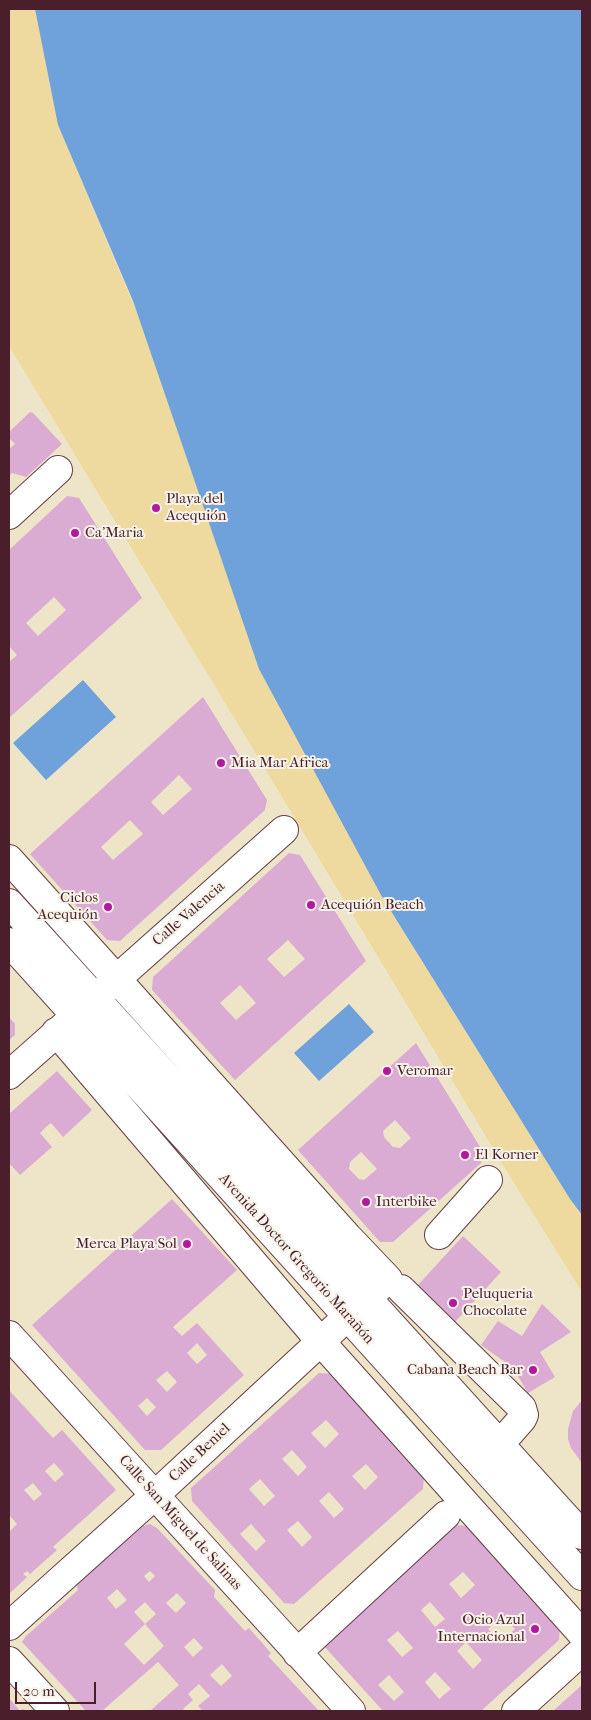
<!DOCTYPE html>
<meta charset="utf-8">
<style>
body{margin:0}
#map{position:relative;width:591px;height:1720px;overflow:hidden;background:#eee5c8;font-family:"IM FELL French Canon",serif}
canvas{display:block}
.frame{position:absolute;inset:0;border:10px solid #4a1f2b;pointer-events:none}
.scale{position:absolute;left:15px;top:1682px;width:81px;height:22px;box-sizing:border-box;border:2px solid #4a1f2b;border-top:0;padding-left:6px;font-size:15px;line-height:18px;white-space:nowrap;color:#4a1f2b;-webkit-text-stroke:4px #f7f3e8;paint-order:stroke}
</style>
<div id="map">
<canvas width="591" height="1720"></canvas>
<div class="frame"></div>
<div class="scale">20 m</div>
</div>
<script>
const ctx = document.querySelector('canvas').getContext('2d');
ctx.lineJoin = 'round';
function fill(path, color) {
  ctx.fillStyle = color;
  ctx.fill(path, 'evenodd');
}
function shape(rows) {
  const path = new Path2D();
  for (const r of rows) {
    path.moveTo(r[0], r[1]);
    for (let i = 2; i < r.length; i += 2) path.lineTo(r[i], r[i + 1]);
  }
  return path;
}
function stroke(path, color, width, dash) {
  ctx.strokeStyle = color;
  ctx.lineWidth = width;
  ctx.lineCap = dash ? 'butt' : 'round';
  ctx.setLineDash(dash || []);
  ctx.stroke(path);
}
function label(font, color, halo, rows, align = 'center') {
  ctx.font = font + ' "IM FELL French Canon",serif';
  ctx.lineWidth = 4;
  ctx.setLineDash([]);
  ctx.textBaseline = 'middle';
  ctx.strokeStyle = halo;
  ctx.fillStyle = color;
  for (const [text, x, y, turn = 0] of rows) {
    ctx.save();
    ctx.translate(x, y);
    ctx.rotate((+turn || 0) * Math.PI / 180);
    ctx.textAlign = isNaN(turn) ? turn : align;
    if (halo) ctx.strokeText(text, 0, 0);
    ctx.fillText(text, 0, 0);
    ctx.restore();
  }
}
fill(shape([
 [9,9,35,9,58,125,381,895,570,1199,582,1215,582,1292,506,1170,273,782,9,346]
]), '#eeda9e');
fill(shape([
 [35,9,582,9,582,1215,570,1199,381,895,259,669,133,301,58,125],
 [83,680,116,717,46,780,13,743],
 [349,1004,374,1032,319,1081,294,1053]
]), '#6fa1da');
fill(shape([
 [30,412,33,413,62,444,26,477,12,473,9,476,9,449,15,444,9,438,9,432],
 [67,496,79,498,142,598,9,718,9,662,17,655,9,646,9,550],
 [54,597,66,610,38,636,26,623],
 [203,697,267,800,265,810,120,941,107,940,30,854],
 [179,775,192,789,163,815,151,802],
 [130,820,143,834,113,860,101,847],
 [289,853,300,855,366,961,235,1080,152,990,153,977],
 [288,940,305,959,284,977,267,959],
 [240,985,256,1003,236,1020,220,1003],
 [9,1017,15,1024,15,1035,9,1040],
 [416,1043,482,1150,481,1163,393,1242,380,1242,298,1150],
 [395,1120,411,1138,400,1148,393,1147,384,1137,383,1131],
 [361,1152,377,1169,364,1180,359,1179,349,1169,350,1162],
 [57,1071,92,1110,63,1137,51,1123,46,1127,40,1133,52,1147,20,1175,9,1163,9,1114],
 [172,1199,237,1270,173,1327,182,1336,197,1323,244,1375,161,1450,145,1450,32,1325],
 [197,1343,207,1355,197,1364,187,1353],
 [167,1371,177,1382,167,1392,156,1380],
 [147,1398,156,1407,147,1416,138,1406],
 [463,1236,501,1272,455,1322,417,1286],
 [542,1304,571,1332,540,1352,555,1377,528,1393,515,1371,505,1362,481,1345,498,1321,522,1336],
 [319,1373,332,1374,424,1476,423,1489,294,1604,284,1603,192,1501,191,1488],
 [326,1420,339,1434,325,1448,311,1433],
 [292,1450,307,1467,298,1476,282,1459],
 [366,1464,378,1477,365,1490,352,1476],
 [260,1479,275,1496,264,1506,249,1489],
 [329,1492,344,1509,334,1518,319,1501],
 [298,1521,312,1537,302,1547,287,1530],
 [251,1524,266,1541,256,1551,240,1534],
 [9,1390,53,1438,62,1430,116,1490,55,1545,53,1547,57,1550,30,1574,27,1571,23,1574,27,1577,9,1594,9,1532,17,1524,9,1515],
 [54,1463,64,1474,55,1482,45,1471],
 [33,1483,42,1494,34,1501,24,1490],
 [582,1400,582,1463,571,1448,568,1439,568,1429,573,1411],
 [150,1524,157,1528,215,1590,214,1597,245,1631,249,1628,271,1653,268,1656,319,1711,203,1711,198,1706,210,1696,199,1684,188,1694,193,1700,183,1709,185,1711,150,1711,179,1685,158,1662,102,1711,86,1711,22,1642,26,1636,77,1591,78,1589,77,1587,78,1583,143,1526],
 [150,1571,155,1576,149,1582,144,1576],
 [117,1589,127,1600,116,1609,107,1598],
 [177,1593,186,1603,176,1613,166,1603],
 [145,1602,156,1614,145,1624,134,1612],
 [145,1624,164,1646,144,1665,124,1644],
 [194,1638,203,1648,193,1657,184,1647],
 [222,1664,232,1676,221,1686,210,1675],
 [456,1525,468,1526,560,1627,559,1640,481,1711,383,1711,323,1645],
 [463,1572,475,1585,461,1598,449,1584],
 [430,1602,445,1619,435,1627,421,1610],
 [502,1615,515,1629,500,1642,488,1629],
 [398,1631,413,1648,402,1657,387,1640],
 [466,1642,482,1660,473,1669,457,1651],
 [435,1672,451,1689,439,1699,425,1682],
 [389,1675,404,1692,394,1701,378,1685],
 [582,1685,582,1711,553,1711],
 [9,1698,20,1711,23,1709,26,1711,9,1711]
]), '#daabd3');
const minor = shape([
 [9,515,58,470],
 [9,859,348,1237,388,1279,154,1496,9,1626],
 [9,903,582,1535],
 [9,942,582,1576],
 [102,992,284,830],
 [56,1032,321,1342,582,1634],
 [9,1075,71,1020],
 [439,1235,488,1180],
 [401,1289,522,1408,524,1415,522,1419,500,1444],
 [9,1335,351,1711],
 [297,1653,446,1515],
 [9,1661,55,1711],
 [516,1711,582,1651]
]);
stroke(minor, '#633d43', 30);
stroke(minor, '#fff', 28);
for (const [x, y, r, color] of [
 [156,508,5,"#b5179e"],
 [75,533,5,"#b5179e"],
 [221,763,5,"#b5179e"],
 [311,905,5,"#b5179e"],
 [108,907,5,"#b5179e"],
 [387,1071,5,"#b5179e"],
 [465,1155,5,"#b5179e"],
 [366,1202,5,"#b5179e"],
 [187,1244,5,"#b5179e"],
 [453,1303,5,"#b5179e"],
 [533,1370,5,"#b5179e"],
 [535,1629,5,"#b5179e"]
]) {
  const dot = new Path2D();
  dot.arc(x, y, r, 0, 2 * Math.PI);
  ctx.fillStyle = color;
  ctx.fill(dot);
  stroke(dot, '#f7f3e8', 2);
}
label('15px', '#4a1f2b', '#f7f3e8', [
 ["Playa del",166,499],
 ["Acequión",166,516],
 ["Ca'Maria",85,533],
 ["Mia Mar Africa",231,763],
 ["Ciclos",98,898,"right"],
 ["Acequión",98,915,"right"],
 ["Acequión Beach",321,905],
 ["Veromar",397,1071],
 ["El Korner",475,1155],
 ["Interbike",376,1202],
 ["Merca Playa Sol",177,1244,"right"],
 ["Peluqueria",463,1294],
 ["Chocolate",463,1311],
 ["Cabana Beach Bar",523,1370,"right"],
 ["Ocio Azul",525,1620,"right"],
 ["Internacional",525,1637,"right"]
], 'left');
label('15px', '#4a1f2b', '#f7f3e8', [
 ["Calle Valencia",189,914,-41],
 ["Avenida Doctor Gregorio Marañón",296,1259,48],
 ["Calle Beniel",200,1453,-43],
 ["Calle San Miguel de Salinas",180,1523,48]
]);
</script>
